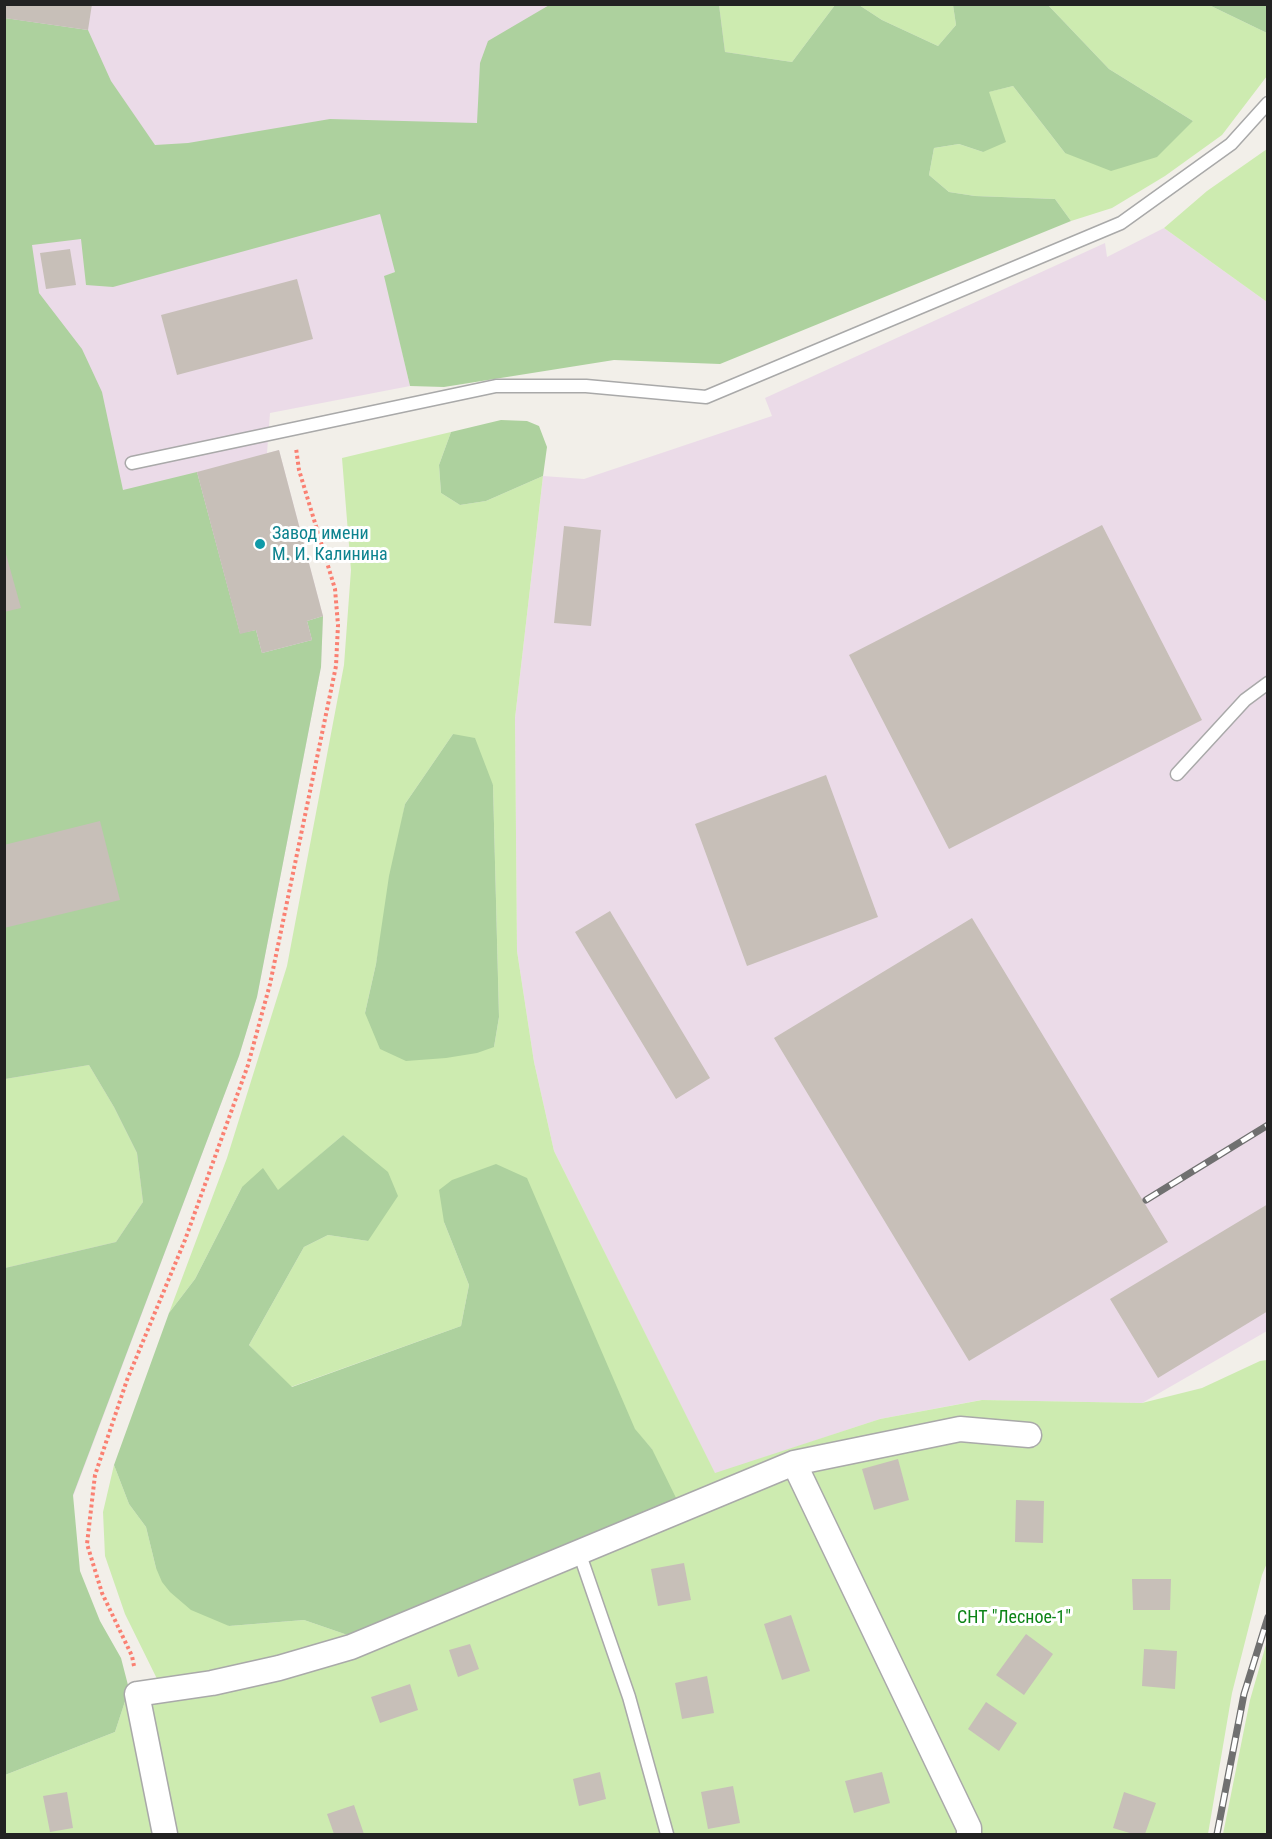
<!DOCTYPE html>
<meta charset="utf-8">
<style>
body{margin:0}
#map{position:relative;width:1272px;height:1839px;overflow:hidden;background:#f2efe9;font-family:"Roboto Condensed",sans-serif}
canvas{display:block}
.frame{position:absolute;inset:0;border:6px solid #222;pointer-events:none}
</style>
<div id="map">
<canvas width="1272" height="1839"></canvas>
<div class="frame"></div>
</div>
<script>
const ctx = document.querySelector('canvas').getContext('2d');
ctx.lineJoin = 'round';
function fill(path, color) {
  ctx.fillStyle = color;
  ctx.fill(path, 'evenodd');
}
function shape(rows) {
  const path = new Path2D();
  for (const r of rows) {
    path.moveTo(r[0], r[1]);
    for (let i = 2; i < r.length; i += 2) path.lineTo(r[i], r[i + 1]);
  }
  return path;
}
function stroke(path, color, width, dash) {
  ctx.strokeStyle = color;
  ctx.lineWidth = width;
  ctx.lineCap = dash ? 'butt' : 'round';
  ctx.setLineDash(dash || []);
  ctx.stroke(path);
}
function label(font, color, halo, rows, align = 'center') {
  ctx.font = font + ' "Roboto Condensed",sans-serif';
  ctx.lineWidth = 6;
  ctx.setLineDash([]);
  ctx.textBaseline = 'middle';
  ctx.strokeStyle = halo;
  ctx.fillStyle = color;
  for (const [text, x, y, turn = 0] of rows) {
    ctx.save();
    ctx.translate(x, y);
    ctx.rotate((+turn || 0) * Math.PI / 180);
    ctx.textAlign = isNaN(turn) ? turn : align;
    if (halo) ctx.strokeText(text, 0, 0);
    ctx.fillText(text, 0, 0);
    ctx.restore();
  }
}
fill(shape([
 [5,5,835,5,395,272,385,276,410,386,270,413,267,453,279,450,323,616,321,667,257,997,239,1056,5,1677],
 [1164,228,1267,302,1267,1331,1142,1403,981,1400,880,1419,715,1474,554,1151,534,1062,517,951,515,718,543,476,584,479,772,416,765,398,1105,243,1107,257]
]), '#ebdbe8');
fill(shape([
 [719,5,835,5,792,62,725,52],
 [859,5,953,5,956,25,938,46,882,20],
 [1048,5,1209,5,1267,33,1267,76,1222,135,1165,176,1112,208,1071,221,1055,199,975,196,949,192,929,175,934,148,959,144,983,152,988,92,1013,86,1065,153,1193,121,1109,69],
 [1267,149,1267,302,1164,228,1207,191],
 [451,432,439,465,441,493,460,505,486,501,543,476,515,718,517,951,534,1062,554,1151,715,1473,880,1419,982,1400,1142,1403,1202,1388,1260,1361,1267,1360,1267,1563,1262,1575,1232,1693,1208,1834,5,1834,5,1775,115,1732,129,1689,161,1687,125,1614,105,1556,103,1512,114,1465,129,1504,146,1527,156,1568,229,1626,304,1620,368,1642,652,1449,444,1222,469,1285,461,1326,291,1387,249,1345,304,1247,328,1235,368,1241,343,1135,278,1191,242,1187,195,1279,169,1313,227,1158,287,966,344,665,351,570,342,458],
 [453,734,493,785,499,1017,494,1047,365,1013,376,964,405,804],
 [89,1065,114,1107,137,1153,143,1202,116,1242,5,1268,5,1079],
 [1267,1641,1267,1834,1223,1834,1250,1700]
]), '#cdebb0');
fill(shape([
 [551,4,719,5,725,52,792,62,835,5,859,5,882,20,938,46,956,25,953,5,1048,5,1109,69,1193,121,1157,157,1111,171,1065,153,1013,86,989,92,1006,142,983,152,959,144,934,148,929,175,949,192,975,196,1055,199,1071,221,720,364,614,360,444,387,410,386,384,276,395,272,380,214,113,287,86,285,81,239,32,245,39,293,82,349,102,392,123,490,197,472,240,633,256,630,262,653,312,640,307,621,323,616,321,667,257,997,239,1056,73,1495,80,1571,100,1621,121,1658,129,1689,115,1732,5,1775,5,1268,116,1242,143,1202,137,1153,114,1107,89,1065,5,1079,5,18,88,30,111,81,155,145,188,143,330,119,477,123,480,63,488,41],
 [1209,5,1267,5,1267,33],
 [501,420,527,421,539,426,547,447,543,476,486,501,460,505,441,493,439,465,451,432],
 [453,734,475,738,493,785,499,1017,494,1047,477,1053,446,1058,406,1061,380,1049,365,1013,376,964,389,876,405,804],
 [343,1135,388,1172,398,1196,368,1241,328,1235,304,1247,249,1345,292,1387,461,1326,469,1285,444,1222,439,1190,452,1180,496,1164,527,1178,635,1429,652,1449,680,1506,368,1642,304,1620,229,1626,191,1610,170,1592,162,1582,156,1568,146,1527,129,1504,114,1465,169,1313,195,1279,242,1187,263,1168,278,1190]
]), '#add19e');
fill(shape([
 [4,4,92,4,88,30,4,18],
 [70,249,76,285,46,289,40,253],
 [297,279,313,339,177,375,161,315],
 [279,450,323,616,307,621,312,640,262,653,256,630,240,634,197,472],
 [1102,525,1202,720,949,849,849,655],
 [564,526,601,530,591,626,554,623],
 [4,547,21,608,4,612],
 [826,775,878,917,747,966,695,824],
 [100,821,120,900,4,928,4,845],
 [610,911,710,1078,676,1099,575,932],
 [972,918,1168,1242,969,1361,774,1038],
 [1268,1204,1268,1311,1158,1378,1110,1299],
 [898,1459,909,1500,874,1510,862,1469],
 [1016,1500,1044,1501,1043,1543,1015,1542],
 [684,1563,691,1600,658,1606,651,1569],
 [1132,1579,1171,1579,1170,1610,1133,1610],
 [791,1615,810,1671,782,1680,764,1624],
 [1026,1634,1053,1654,1024,1695,996,1675],
 [470,1644,479,1669,458,1677,449,1650],
 [1144,1649,1177,1651,1175,1689,1142,1686],
 [707,1676,714,1713,682,1719,675,1683],
 [410,1684,418,1710,380,1723,371,1697],
 [986,1702,1017,1723,999,1751,968,1729],
 [600,1772,606,1799,579,1806,573,1779],
 [882,1772,890,1803,854,1813,845,1781],
 [733,1786,740,1823,708,1829,701,1792],
 [67,1792,73,1828,50,1832,43,1796],
 [1124,1792,1156,1803,1145,1834,1133,1834,1113,1828],
 [354,1805,364,1834,334,1834,327,1814]
]), '#c7bfb8');
const lane = shape([
 [132,463,496,386,586,386,706,397,1121,223,1231,144,1268,103],
 [1177,774,1245,700,1268,683],
 [579,1552,629,1697,667,1834]
]);
const street = shape([
 [794,1463,969,1828,969,1834],
 [165,1834,137,1694,212,1683,279,1668,351,1647,794,1463,960,1429,1029,1435]
]);
stroke(lane, '#a9a9a9', 15);
stroke(street, '#a9a9a9', 27);
stroke(shape([
 [134,1666,132,1656,102,1593,87,1544,95,1475,127,1380,185,1240,248,1065,270,984,336,666,338,625,335,589,299,470,296,448]
]), '#fa8072', 4, [3, 3]);
stroke(lane, '#fff', 12);
stroke(street, '#fff', 24);
const rail = shape([
 [1146,1200,1268,1125],
 [1217,1834,1244,1694,1268,1617]
]);
stroke(rail, '#707070', 7);
stroke(rail, '#fff', 4.5, [14]);
for (const [x, y, r, color] of [
 [260,544,6,"#0f9aa8"]
]) {
  const dot = new Path2D();
  dot.arc(x, y, r, 0, 2 * Math.PI);
  ctx.fillStyle = color;
  ctx.fill(dot);
  stroke(dot, '#fff', 2);
}
label('18px', '#0d838f', '#fff', [
 ["Завод имени",272,534],
 ["М. И. Калинина",272,555]
], 'left');
label('18px', '#0c8416', '#fff', [
 ["СНТ \"Лесное-1\"",1014,1618]
]);
</script>
